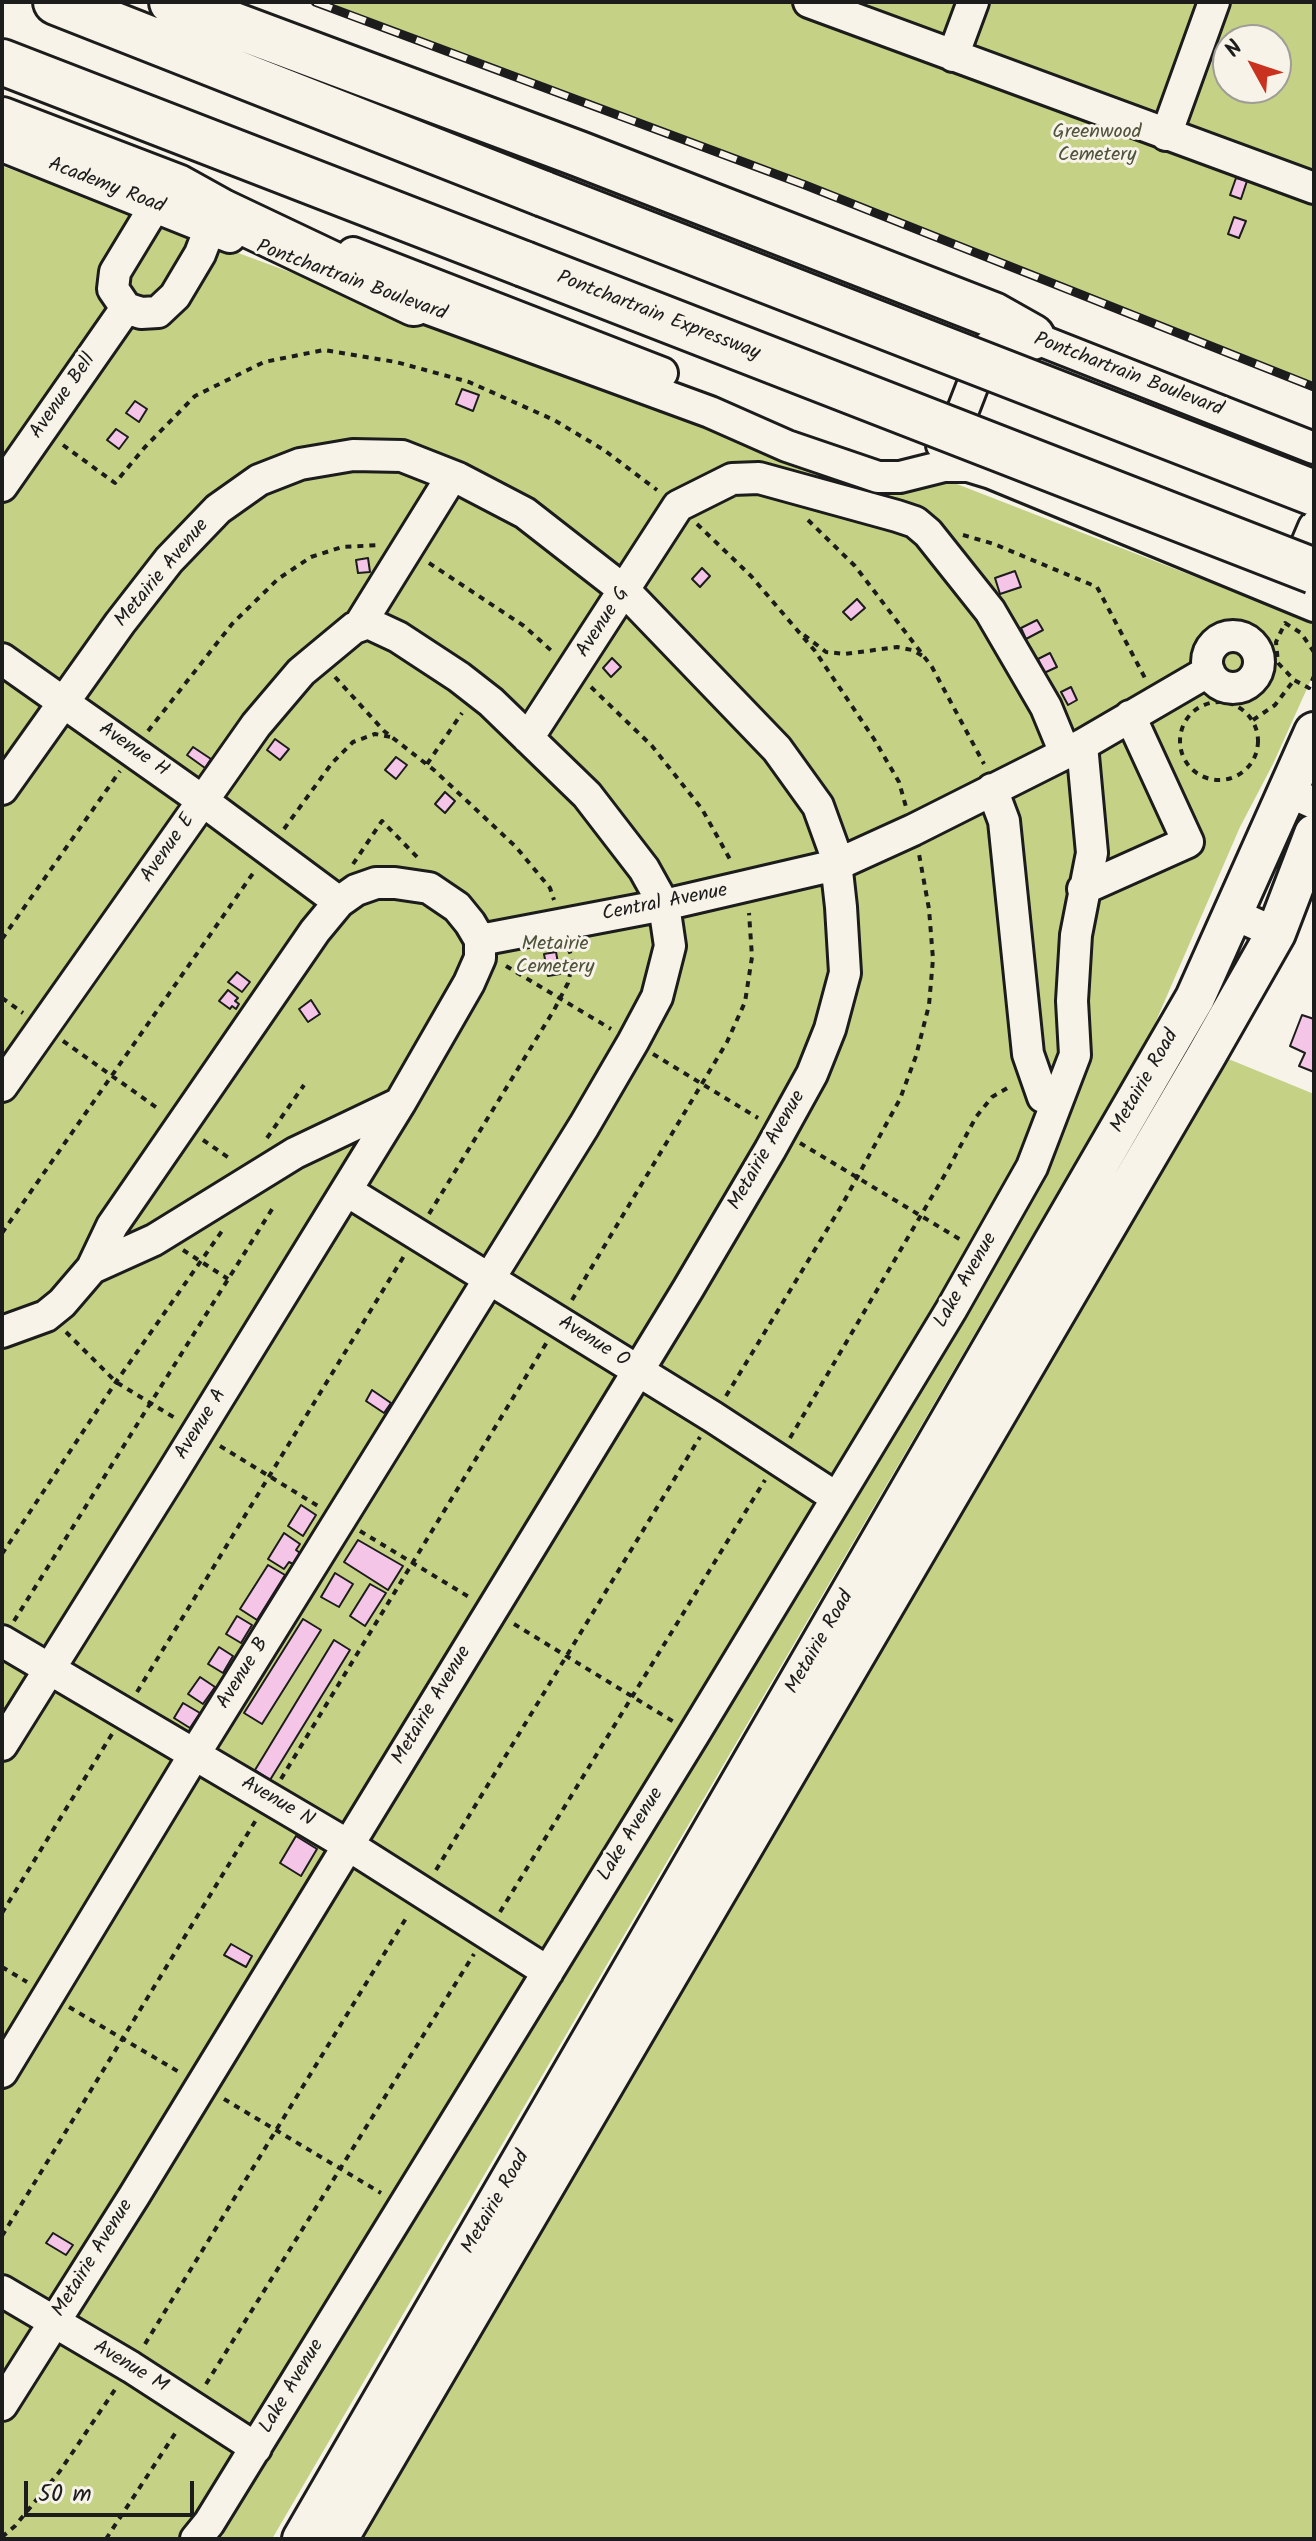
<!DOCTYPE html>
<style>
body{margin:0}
#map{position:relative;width:1316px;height:2541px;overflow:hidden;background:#f7f3e8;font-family:Kalam,sans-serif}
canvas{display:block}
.frame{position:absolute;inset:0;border:4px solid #1c1c1c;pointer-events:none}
.north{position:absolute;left:1212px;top:24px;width:80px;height:80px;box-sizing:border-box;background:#f7f3e8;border:2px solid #9f9d96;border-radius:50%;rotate:310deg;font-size:22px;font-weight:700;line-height:32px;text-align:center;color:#1c1c1c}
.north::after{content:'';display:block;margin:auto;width:28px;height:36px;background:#c8321e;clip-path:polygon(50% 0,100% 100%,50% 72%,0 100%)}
.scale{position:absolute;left:24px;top:2481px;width:170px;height:36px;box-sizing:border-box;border:4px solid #1c1c1c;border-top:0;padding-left:10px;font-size:24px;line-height:28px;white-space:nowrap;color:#1c1c1c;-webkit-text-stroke:6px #f7f3e8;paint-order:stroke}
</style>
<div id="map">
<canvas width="1316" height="2541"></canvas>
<div class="frame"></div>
<div class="north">N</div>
<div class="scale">50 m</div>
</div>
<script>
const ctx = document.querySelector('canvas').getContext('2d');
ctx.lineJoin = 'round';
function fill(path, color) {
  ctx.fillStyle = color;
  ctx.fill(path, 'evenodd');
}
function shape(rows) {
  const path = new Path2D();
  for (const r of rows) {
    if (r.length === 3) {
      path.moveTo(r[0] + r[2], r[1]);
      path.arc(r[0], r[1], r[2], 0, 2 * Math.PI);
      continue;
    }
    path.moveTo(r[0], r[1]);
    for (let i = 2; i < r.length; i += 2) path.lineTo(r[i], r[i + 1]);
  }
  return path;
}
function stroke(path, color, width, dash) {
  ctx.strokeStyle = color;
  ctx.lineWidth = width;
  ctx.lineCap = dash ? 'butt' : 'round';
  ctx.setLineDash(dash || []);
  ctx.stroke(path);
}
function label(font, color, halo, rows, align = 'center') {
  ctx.font = font + ' Kalam,sans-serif';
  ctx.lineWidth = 6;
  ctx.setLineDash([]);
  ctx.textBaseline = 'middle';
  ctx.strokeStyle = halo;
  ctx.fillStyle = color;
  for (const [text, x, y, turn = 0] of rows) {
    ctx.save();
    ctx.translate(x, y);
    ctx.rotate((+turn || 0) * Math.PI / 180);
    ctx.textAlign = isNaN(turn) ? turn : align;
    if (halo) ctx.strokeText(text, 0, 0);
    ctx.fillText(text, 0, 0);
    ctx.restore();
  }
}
fill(shape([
 [315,2,1314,2,1314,388,805,185],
 [1228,40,1276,40,1276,88,1228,88],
 [2,166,879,489,944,479,1314,623,1314,673,1273,764,1240,827,1153,1028,272,2539,2,2539],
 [1226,1058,1314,1094,1314,2539,355,2539]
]), '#c5d286');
const building = shape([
 [1236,178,1247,181,1241,199,1230,195,1236,178],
 [1234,217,1246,221,1239,238,1228,234,1234,217],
 [462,389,479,395,473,411,456,404,462,389],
 [135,401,147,409,139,422,126,413,135,401],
 [116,429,128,437,119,449,107,440,116,429],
 [368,558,370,572,358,573,356,560,368,558],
 [702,568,710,576,700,587,692,579,702,568],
 [1015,571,1021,587,1000,594,995,578,1015,571],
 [857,599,865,608,851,620,843,612,857,599],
 [1037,620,1043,630,1026,639,1021,628,1037,620],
 [1050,653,1057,667,1044,673,1038,659,1050,653],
 [612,658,621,667,611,677,603,668,612,658],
 [1071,687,1077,700,1068,705,1061,692,1071,687],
 [275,739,289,749,280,760,267,750,275,739],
 [193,747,211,759,205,768,187,755,193,747],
 [396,757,407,765,396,779,385,770,396,757],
 [445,792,455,801,445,813,435,804,445,792],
 [556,952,560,974,548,976,544,954,556,952],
 [237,972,250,982,242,992,228,982,237,972],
 [228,990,238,998,235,1001,239,1004,236,1009,232,1006,230,1009,219,1001,228,990],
 [311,1000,320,1014,308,1022,299,1009,311,1000],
 [1302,1015,1314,1019,1314,1072,1299,1066,1305,1053,1290,1046,1302,1015],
 [372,1390,391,1403,384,1413,366,1401,372,1390],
 [301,1505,316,1515,303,1536,288,1526,301,1505],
 [284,1533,300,1544,296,1550,300,1553,293,1564,289,1562,284,1569,268,1559,284,1533],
 [358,1540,403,1566,388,1590,344,1562,358,1540],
 [268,1565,285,1575,257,1620,240,1609,268,1565],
 [335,1573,353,1584,339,1607,321,1597,335,1573],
 [370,1584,386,1593,365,1626,350,1616,370,1584],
 [237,1616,252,1625,241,1643,226,1634,237,1616],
 [303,1619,321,1630,262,1724,244,1713,303,1619],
 [334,1640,350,1650,270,1780,255,1770,334,1640],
 [219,1647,233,1656,223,1673,208,1664,219,1647],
 [200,1677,215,1687,203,1704,188,1694,200,1677],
 [183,1703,200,1713,190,1728,174,1718,183,1703],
 [296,1836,317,1849,301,1876,280,1863,296,1836],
 [231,1944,252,1956,246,1967,224,1955,231,1944],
 [53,2233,73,2245,66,2255,46,2243,53,2233]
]);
fill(building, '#f5c5e7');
stroke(building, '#1c1c1c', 2);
const minor = shape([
 [809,2,1314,188],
 [953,56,973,2],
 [1166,135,1214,2],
 [2,146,230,237],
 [155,206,115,272,113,289,126,308,141,313,158,312,175,296,200,254,210,228],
 [353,253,662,373],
 [396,297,710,412,787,446,878,477,900,477,944,466,968,466,991,473,1314,606],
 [942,445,953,436,987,348,998,338,1032,337,1314,448],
 [2,486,126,308],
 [1291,581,1314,527],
 [359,626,452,476],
 [1233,662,26],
 [2,659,203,801,339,902],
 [528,738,678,506,732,479,759,478,897,516,915,522,928,533,990,611,1046,707,1065,753],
 [2,789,120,623,169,560,218,509,259,480,300,464,353,455,402,456,458,478,525,513,625,591,777,749,818,806,835,853,841,907,845,973,830,1029,812,1074,770,1150,688,1289,134,2196,2,2405],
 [992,789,1004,821,1028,1054,1043,1097],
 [1287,791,1314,803],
 [1083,889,1188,842,1130,716],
 [1231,913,1276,933],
 [2,1086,256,725,301,672,354,628,368,623,398,637,459,677,491,702,587,795,644,869,664,905,670,946,657,997,633,1042,584,1126,194,1755,2,2072],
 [347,1191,713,1417,837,1498],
 [92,1268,112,1226,315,931,339,902,356,890,376,883,395,883,429,888,457,907,470,923,480,940],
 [2,1332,46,1316,62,1303,92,1268,154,1240,295,1153,400,1103,469,983,480,958,480,940,664,905,836,865,913,830,1082,745,1209,671],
 [2,1641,348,1845,548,1972],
 [2,1745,171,1475,400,1103],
 [2,2291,131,2367,256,2448],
 [196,2539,209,2523,694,1734,951,1310,1032,1167,1075,1055,1072,1001,1076,935,1092,853,1082,745]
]);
const major = shape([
 [302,2539,1195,998,1314,732],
 [338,2539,1206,1056,1276,933,1314,834]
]);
const highway = shape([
 [56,2,544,194],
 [172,2,579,154,993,315,1032,337],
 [2,62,524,264],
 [2,120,177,187,222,212,414,303]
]);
stroke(minor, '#1c1c1c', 36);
stroke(major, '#1c1c1c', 44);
stroke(highway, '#1c1c1c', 50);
stroke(shape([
 [63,445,115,483,145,447,195,396,264,362,324,350,396,362,469,382,554,420,604,450,657,490],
 [808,520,855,566,932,667,984,764],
 [697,524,751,576,815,651,874,739,899,782,906,807],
 [963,535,994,544,1097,587,1145,678],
 [429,563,524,626,555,654],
 [804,635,826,652,845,654,897,647,912,650,923,656],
 [1314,652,1301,633,1285,623,1276,642,1278,663,1294,680,1309,688,1314,676],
 [1259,662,1277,658],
 [335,677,384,731,434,770,516,847,550,888,554,900],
 [591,687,652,746,702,809,732,863],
 [1219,741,39],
 [1253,720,1275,705,1294,680],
 [148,731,232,624,278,579,311,557,342,547,380,545],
 [427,764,462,713],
 [284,829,332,763,353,742,375,734,391,737],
 [353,864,382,821,421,861],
 [2,939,120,771],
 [506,966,611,1029],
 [2,998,23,1013],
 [63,1041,160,1110],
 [653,1054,758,1118],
 [267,1138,304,1085],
 [203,1140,232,1160],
 [800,1143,961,1240],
 [429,1214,554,1010,568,983,573,961,568,947],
 [2,1233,256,869],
 [183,1250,228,1279],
 [572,1300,727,1042,745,1002,752,957,749,913],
 [66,1332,116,1382,175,1418],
 [726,1396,842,1205,900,1099,916,1056,929,1005,933,959,929,909,919,854],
 [790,1438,947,1171,976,1117,992,1097,1011,1086],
 [220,1446,318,1506],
 [360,1531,469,1597],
 [2,1554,116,1382,222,1231],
 [14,1621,274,1206],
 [514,1624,674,1722],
 [137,1692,404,1256],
 [281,1779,547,1342],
 [436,1870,700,1437],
 [500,1912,765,1480],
 [2,1913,112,1734],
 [2,1967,27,1982],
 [69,2007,179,2072],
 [224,2099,381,2193],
 [2,2236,256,1820],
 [145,2344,408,1915],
 [206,2384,474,1954],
 [2,2537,15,2526,60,2471,116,2388],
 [106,2539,178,2429]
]), '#1c1c1c', 4, [6, 6]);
stroke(minor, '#f7f3e8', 30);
stroke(major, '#f7f3e8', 38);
stroke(highway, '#f7f3e8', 44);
const rail = shape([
 [315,2,805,185,1314,387]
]);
stroke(rail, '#1c1c1c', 9);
stroke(rail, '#f7f3e8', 6, [18]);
const highwayBridge = shape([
 [544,194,1314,493],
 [524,264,1314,571]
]);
stroke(highwayBridge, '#1c1c1c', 50, []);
stroke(highwayBridge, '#f7f3e8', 44);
label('20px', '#4f533c', '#f7f3e8', [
 ["Greenwood",1097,134],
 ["Cemetery",1097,157],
 ["Metairie",555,946],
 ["Cemetery",555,969]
]);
label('20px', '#1c1c1c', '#f7f3e8', [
 ["Academy Road",106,187,21],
 ["Pontchartrain Boulevard",351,282,20],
 ["Pontchartrain Expressway",658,317,21],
 ["Pontchartrain Boulevard",1128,376,21],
 ["Avenue Bell",64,397,-55],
 ["Metairie Avenue",163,574,-50],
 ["Avenue G",604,623,-57],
 ["Avenue H",133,751,35],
 ["Avenue E",169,849,-55],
 ["Central Avenue",665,904,-11],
 ["Metairie Road",1146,1082,-60],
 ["Metairie Avenue",768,1151,-60],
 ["Lake Avenue",967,1281,-60],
 ["Avenue O",593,1343,32],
 ["Avenue A",202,1425,-58],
 ["Metairie Road",821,1643,-60],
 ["Avenue B",244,1674,-58],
 ["Metairie Avenue",433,1706,-59],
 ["Avenue N",277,1803,30],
 ["Lake Avenue",632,1835,-58],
 ["Metairie Road",497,2203,-60],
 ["Metairie Avenue",94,2259,-58],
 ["Avenue M",130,2368,31],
 ["Lake Avenue",293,2387,-59]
]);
</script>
